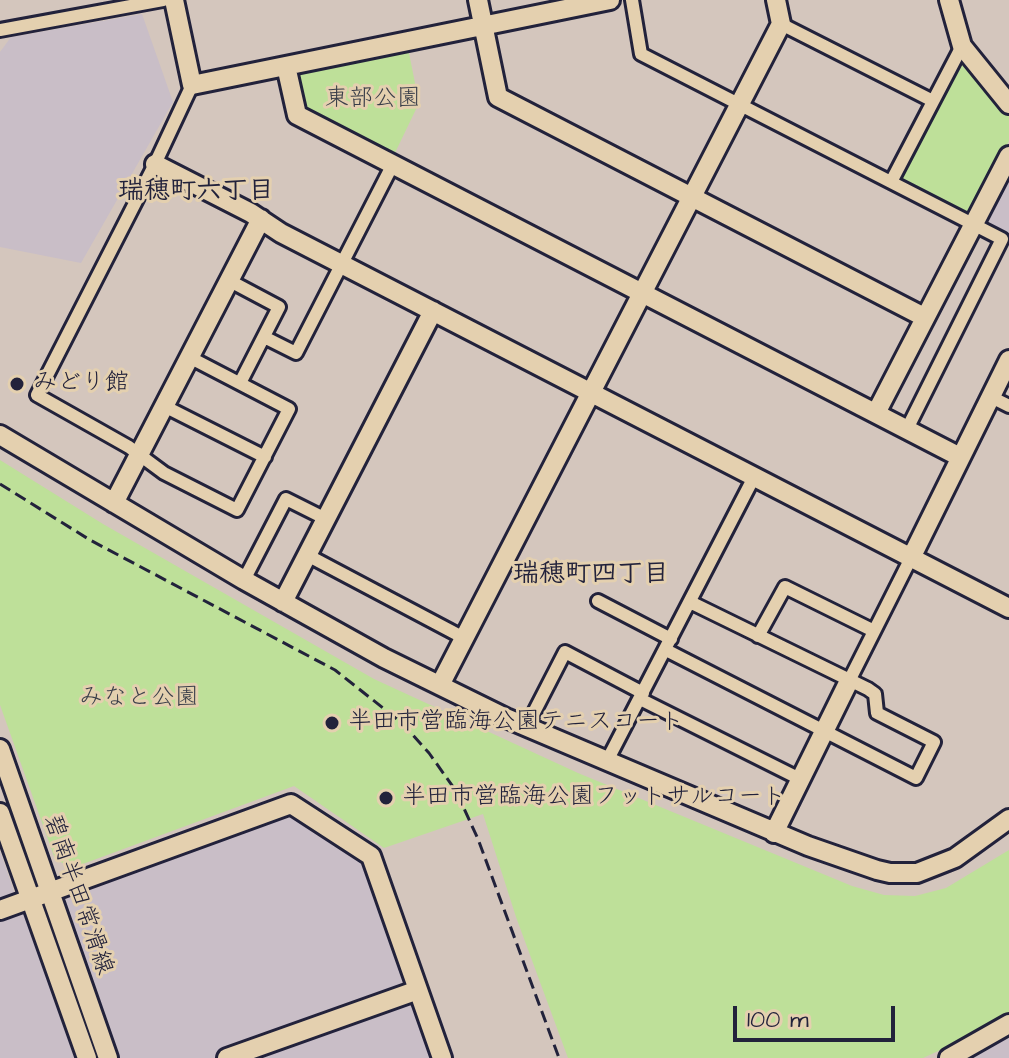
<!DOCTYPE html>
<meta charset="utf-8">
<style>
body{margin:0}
#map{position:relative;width:1009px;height:1058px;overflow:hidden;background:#d4c6bd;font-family:"Architects Daughter",sans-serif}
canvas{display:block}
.scale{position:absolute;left:733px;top:1006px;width:162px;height:36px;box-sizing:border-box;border:4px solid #22223b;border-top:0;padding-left:10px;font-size:24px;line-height:28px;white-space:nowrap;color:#22223b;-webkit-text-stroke:6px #e4d0af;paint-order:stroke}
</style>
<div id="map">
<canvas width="1009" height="1058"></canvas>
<div class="scale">100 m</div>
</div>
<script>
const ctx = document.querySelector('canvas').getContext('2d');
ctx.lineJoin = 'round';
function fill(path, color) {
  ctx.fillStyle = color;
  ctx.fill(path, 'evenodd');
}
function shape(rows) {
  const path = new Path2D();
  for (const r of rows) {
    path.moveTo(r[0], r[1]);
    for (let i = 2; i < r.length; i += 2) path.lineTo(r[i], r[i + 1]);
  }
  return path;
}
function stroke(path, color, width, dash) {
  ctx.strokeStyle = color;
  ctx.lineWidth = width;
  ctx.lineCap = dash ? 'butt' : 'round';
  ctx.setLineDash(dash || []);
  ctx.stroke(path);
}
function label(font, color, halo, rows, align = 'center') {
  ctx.font = font + ' "Architects Daughter","Klee One",sans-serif';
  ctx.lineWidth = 6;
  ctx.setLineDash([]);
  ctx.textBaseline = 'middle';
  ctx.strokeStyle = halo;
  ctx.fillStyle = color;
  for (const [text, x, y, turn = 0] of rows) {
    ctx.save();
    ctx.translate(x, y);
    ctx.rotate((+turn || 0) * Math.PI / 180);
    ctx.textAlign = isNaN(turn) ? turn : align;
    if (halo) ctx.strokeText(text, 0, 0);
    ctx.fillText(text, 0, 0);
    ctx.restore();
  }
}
fill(shape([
 [142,14,173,102,81,263,0,247,0,52,11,37],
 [1009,172,1009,235,986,224,984,220],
 [294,793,381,854,455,1058,0,1058,0,851,15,894],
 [1009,1036,1009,1058,971,1058]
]), '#c9bec7');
fill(shape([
 [408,48,419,103,393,157,302,107,295,74,298,71],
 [964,60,1009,114,1009,141,971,213,966,215,902,181,901,176,960,61],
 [0,460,103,524,374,679,578,773,852,886,884,895,915,896,946,888,1009,850,1009,1012,973,1035,923,1058,568,1058,516,917,483,814,384,848,294,786,72,868,55,859,0,705]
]), '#bee099');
const street = shape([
 [632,0,641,54,1002,239,907,429],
 [781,24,933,101],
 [0,30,163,0],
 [891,182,962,46],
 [230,281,279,307,240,383],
 [264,337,296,353,393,164],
 [189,357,289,409,237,510,164,473,129,447,37,395,155,164,192,85],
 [991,397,1009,406],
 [164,406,265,457],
 [307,555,464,638],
 [244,580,286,499,326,519],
 [598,601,671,639],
 [758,636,785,587,874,631],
 [666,650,916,778,934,742,877,713,875,694,868,689,690,602],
 [849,681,911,558],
 [640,699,800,779],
 [527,726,565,652,643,693],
 [607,761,754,477]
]);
const secondary = shape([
 [174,0,192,85,610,0],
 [478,0,498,97,924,317],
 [949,0,962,46,1009,104],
 [286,66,297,115,960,457],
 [155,164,251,213,281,233,1009,608],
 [876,413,1009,156],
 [0,435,244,580,384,658,506,718,808,846,877,870,890,873,917,873,955,858,1009,819],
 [114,503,261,219],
 [911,558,1009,360],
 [283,602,433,311],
 [440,685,781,24,776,0],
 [0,749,108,1058],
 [0,813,87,1058],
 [774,833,849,681],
 [0,910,291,804,371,856,442,1058],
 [227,1058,418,990],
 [949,1058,1009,1024]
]);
stroke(street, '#22223b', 18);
stroke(secondary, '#22223b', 24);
stroke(street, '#e4d0af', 12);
stroke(secondary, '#e4d0af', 18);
stroke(shape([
 [0,484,90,540,335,670,402,723,429,753,456,791,478,839,559,1058]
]), '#22223b', 3, [12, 6]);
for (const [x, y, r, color] of [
 [17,384,8,"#22223b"],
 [332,723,8,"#22223b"],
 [386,798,8,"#22223b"]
]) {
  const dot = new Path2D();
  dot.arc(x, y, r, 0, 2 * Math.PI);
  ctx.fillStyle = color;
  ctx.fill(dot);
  stroke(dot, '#e4d0af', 3);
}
label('24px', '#393e49', '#e4d0af', [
 ["東部公園",373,100],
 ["みなと公園",139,699]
]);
label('24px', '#22223b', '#e4d0af', [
 ["みどり館",33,384],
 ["半田市営臨海公園テニスコート",348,723],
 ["半田市営臨海公園フットサルコート",402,798]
], 'left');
label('24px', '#22223b', '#e4d0af', [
 ["碧南半田常滑線",77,895,71]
]);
label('bold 26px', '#22223b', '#e4d0af', [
 ["瑞穂町六丁目",196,193],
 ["瑞穂町四丁目",591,576]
]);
</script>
